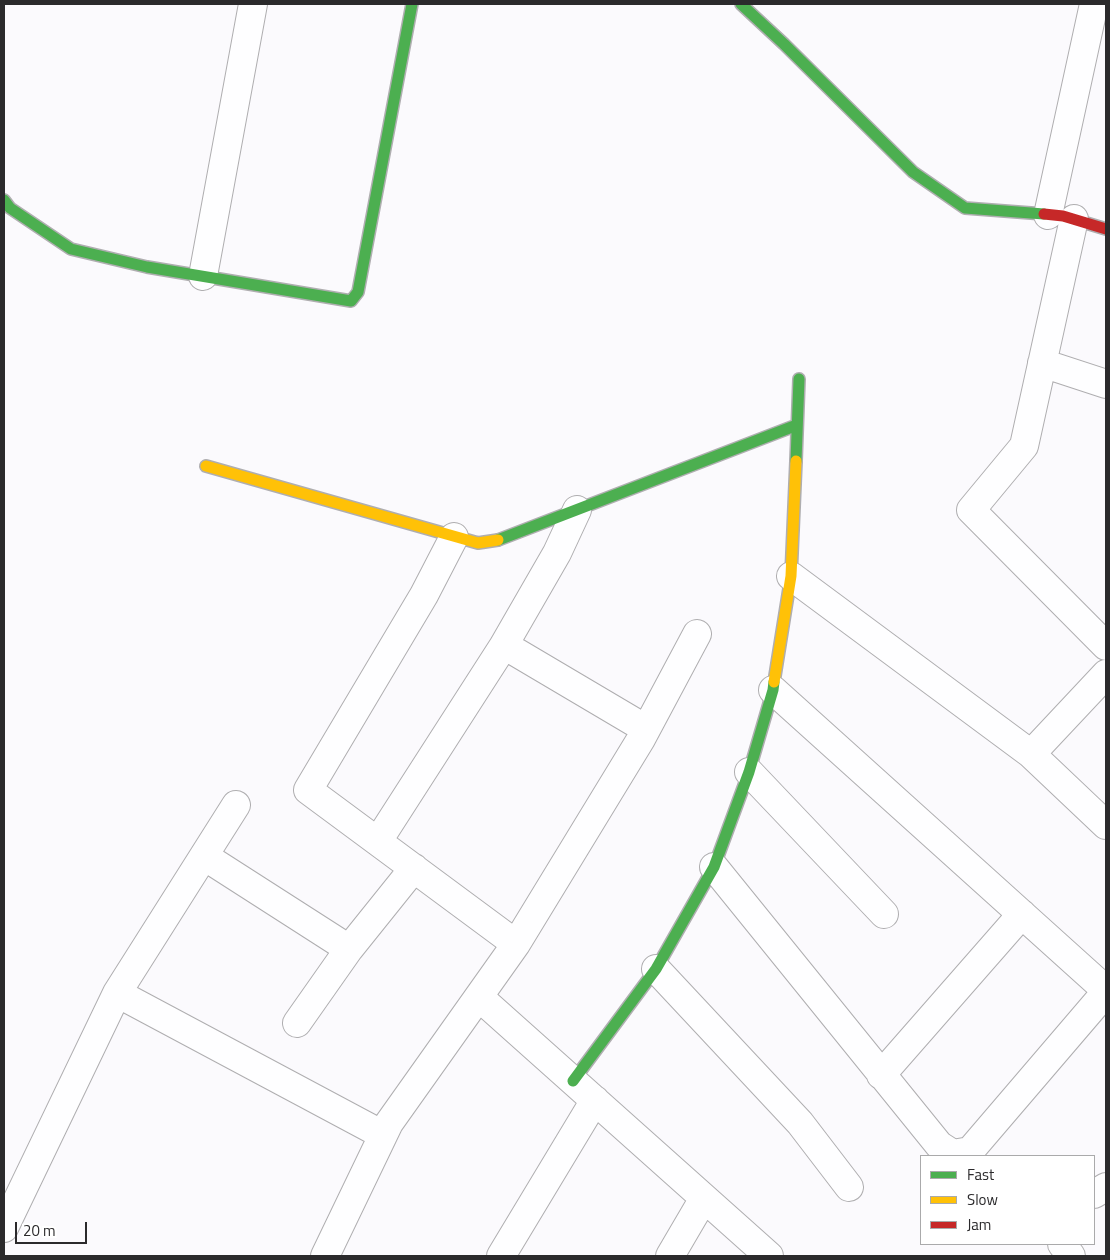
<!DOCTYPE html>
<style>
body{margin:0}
#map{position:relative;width:1110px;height:1260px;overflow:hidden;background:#fbfafd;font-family:"Titillium Web",sans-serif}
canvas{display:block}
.frame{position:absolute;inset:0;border:5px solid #2b2a2c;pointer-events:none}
.legend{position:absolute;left:920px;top:1155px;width:175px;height:90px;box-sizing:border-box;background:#fff;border:1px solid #aaaaab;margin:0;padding:6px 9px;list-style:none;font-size:15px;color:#2b2a2c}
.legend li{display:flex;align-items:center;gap:10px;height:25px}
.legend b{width:25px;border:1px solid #aaaaab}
.scale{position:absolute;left:15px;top:1222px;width:72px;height:22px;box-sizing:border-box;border:2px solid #2b2a2c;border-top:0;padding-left:6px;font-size:15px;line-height:18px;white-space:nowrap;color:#2b2a2c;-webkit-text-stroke:4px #fff;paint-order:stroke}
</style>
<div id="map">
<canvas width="1110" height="1260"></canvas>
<div class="frame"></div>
<ul class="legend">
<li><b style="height:6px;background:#4caf50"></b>Fast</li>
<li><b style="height:6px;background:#ffc107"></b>Slow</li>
<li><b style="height:6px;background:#c62828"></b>Jam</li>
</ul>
<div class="scale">20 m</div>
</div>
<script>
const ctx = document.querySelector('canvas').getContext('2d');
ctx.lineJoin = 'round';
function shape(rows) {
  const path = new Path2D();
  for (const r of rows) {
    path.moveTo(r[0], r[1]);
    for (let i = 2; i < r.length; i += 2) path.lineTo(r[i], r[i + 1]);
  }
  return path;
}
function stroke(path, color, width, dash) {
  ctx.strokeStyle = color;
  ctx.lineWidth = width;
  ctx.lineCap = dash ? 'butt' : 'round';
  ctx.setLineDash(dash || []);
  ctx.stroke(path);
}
const street = shape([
 [1048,215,1094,4],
 [1074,219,1024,446,971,510,1106,646],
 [203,276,253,4],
 [1042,363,1106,384],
 [454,537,424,595,308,790,516,944],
 [791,576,1031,754,1106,825],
 [504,645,646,729],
 [773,690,1106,990],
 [1031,754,1106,674],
 [749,772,884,914],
 [378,841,504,645,557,553,577,510],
 [204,856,349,949],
 [714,867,939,1145,953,1154,970,1151,1106,992],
 [656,969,800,1123,849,1187],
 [117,993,383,1135],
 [479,997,769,1256],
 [297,1023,349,949,414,868],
 [881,1075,1022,914],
 [1094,1194,1106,1187],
 [4,1228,117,993,236,805],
 [1062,1244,1071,1256],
 [325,1256,389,1123,516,944,641,739,697,634],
 [501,1256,595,1100],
 [670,1256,704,1198]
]);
const fast = shape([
 [741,4,784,44,913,172,965,208,1044,214],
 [4,200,10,208,71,249,147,267,351,301,358,292,412,4],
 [796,461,799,379],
 [498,540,797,425],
 [573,1081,656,969,714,867,749,772,773,690,774,682]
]);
const slow = shape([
 [206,466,478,543,498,540],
 [774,682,791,576,796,461]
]);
const jam = shape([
 [1044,214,1063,216,1106,229]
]);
stroke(street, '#afaeb0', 30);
stroke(fast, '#afaeb0', 14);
stroke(slow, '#afaeb0', 14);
stroke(jam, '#afaeb0', 14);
stroke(street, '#fefeff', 28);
stroke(fast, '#4caf50', 11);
stroke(slow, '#ffc107', 11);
stroke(jam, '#c62828', 11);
</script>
